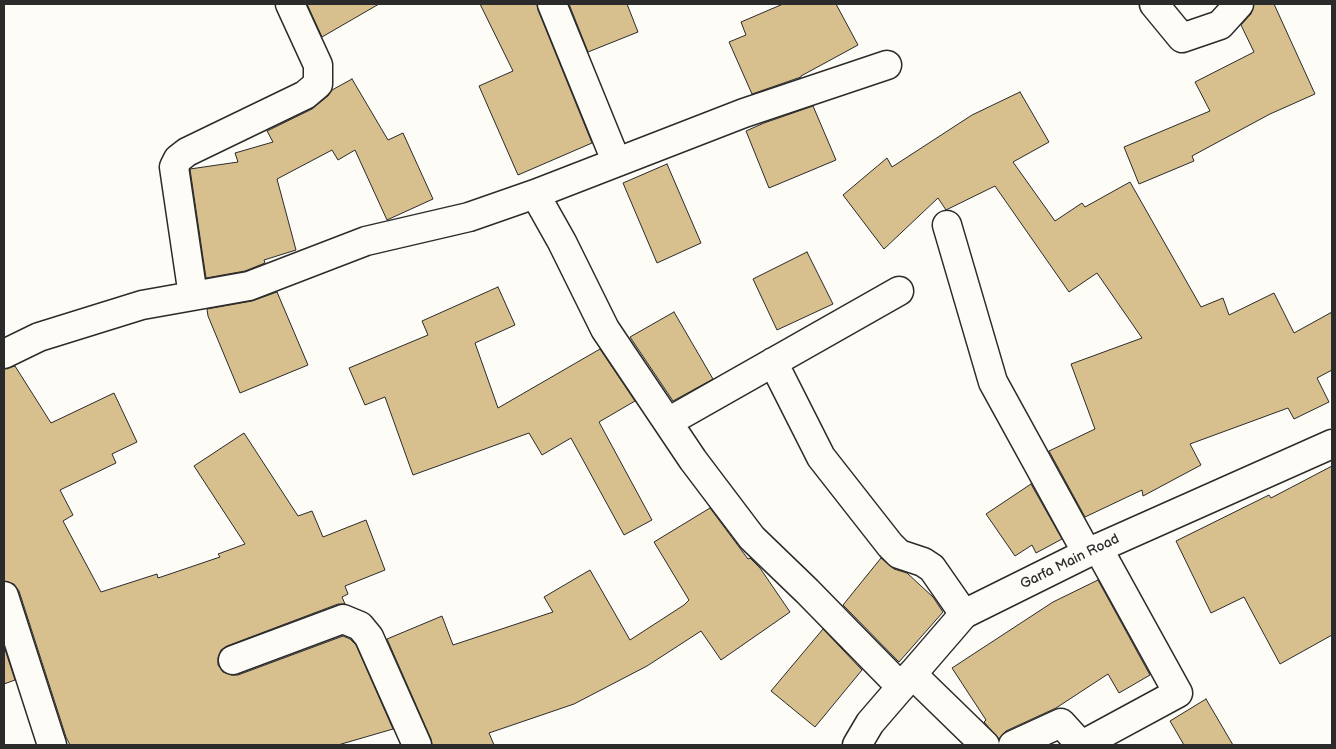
<!DOCTYPE html>
<style>
body{margin:0}
#map{position:relative;width:1336px;height:749px;overflow:hidden;background:#fdfcf7;font-family:"Balsamiq Sans",sans-serif}
canvas{display:block}
.frame{position:absolute;inset:0;border:5px solid #2b2b2b;pointer-events:none}
</style>
<div id="map">
<canvas width="1336" height="749"></canvas>
<div class="frame"></div>
</div>
<script>
const ctx = document.querySelector('canvas').getContext('2d');
ctx.lineJoin = 'round';
function fill(path, color) {
  ctx.fillStyle = color;
  ctx.fill(path, 'evenodd');
}
function shape(rows) {
  const path = new Path2D();
  for (const r of rows) {
    path.moveTo(r[0], r[1]);
    for (let i = 2; i < r.length; i += 2) path.lineTo(r[i], r[i + 1]);
  }
  return path;
}
function stroke(path, color, width, dash) {
  ctx.strokeStyle = color;
  ctx.lineWidth = width;
  ctx.lineCap = dash ? 'butt' : 'round';
  ctx.setLineDash(dash || []);
  ctx.stroke(path);
}
function label(font, color, halo, rows, align = 'center') {
  ctx.font = font + ' "Balsamiq Sans",sans-serif';
  ctx.lineWidth = 4.5;
  ctx.setLineDash([]);
  ctx.textBaseline = 'middle';
  ctx.strokeStyle = halo;
  ctx.fillStyle = color;
  for (const [text, x, y, turn = 0] of rows) {
    ctx.save();
    ctx.translate(x, y);
    ctx.rotate((+turn || 0) * Math.PI / 180);
    ctx.textAlign = isNaN(turn) ? turn : align;
    if (halo) ctx.strokeText(text, 0, 0);
    ctx.fillText(text, 0, 0);
    ctx.restore();
  }
}
const building = shape([
 [307,4,379,4,322,37,307,4],
 [480,4,537,4,538,10,592,143,518,175,479,86,513,71,480,4],
 [569,4,627,4,638,32,588,52,569,4],
 [783,4,836,4,858,45,801,76,801,77,752,94,729,42,746,35,741,22,783,4],
 [1254,4,1274,4,1315,94,1270,114,1192,156,1194,161,1139,184,1124,147,1210,111,1195,82,1254,52,1241,25,1251,14,1254,4],
 [352,79,388,140,403,133,433,199,387,220,355,150,338,160,332,150,277,179,296,250,264,260,265,263,245,271,206,278,190,169,238,162,235,153,273,142,267,131,312,109,328,96,332,90,352,79],
 [1020,92,1049,142,1013,162,1055,221,1082,203,1085,207,1130,182,1201,307,1223,298,1229,315,1274,293,1294,333,1332,312,1332,370,1317,378,1329,402,1294,419,1288,408,1190,444,1201,465,1143,496,1142,490,1085,517,1049,451,1095,429,1071,364,1142,338,1097,273,1069,292,995,186,946,210,938,198,884,249,843,195,887,158,892,167,972,115,1020,92],
 [813,106,836,160,769,188,746,131,764,123,813,106],
 [667,164,701,243,657,263,623,183,667,164],
 [807,252,833,304,777,330,753,279,807,252],
 [498,287,515,325,475,343,498,408,600,349,635,401,599,422,652,520,624,535,571,438,542,455,529,433,413,475,385,397,365,405,349,368,428,335,422,321,498,287],
 [277,292,308,365,240,393,208,316,207,309,252,301,277,292],
 [674,312,713,379,673,401,630,337,674,312],
 [15,366,51,423,114,393,137,442,112,454,116,463,60,490,73,515,63,521,101,592,157,574,158,578,220,557,218,554,245,544,194,466,244,433,298,516,312,511,323,537,366,520,385,570,345,586,348,594,342,597,345,604,338,604,227,646,221,650,218,658,218,665,223,672,231,675,238,675,343,636,350,639,356,645,393,729,338,745,70,745,66,737,19,591,14,584,4,581,4,369,15,366],
 [1332,466,1332,635,1280,664,1244,597,1211,613,1176,541,1269,495,1271,498,1332,466],
 [1031,484,1062,539,1036,553,1032,545,1015,556,986,514,1031,484],
 [710,508,748,559,750,558,760,568,790,612,721,660,701,631,647,666,574,704,489,733,494,745,432,745,431,739,387,639,442,616,453,645,553,612,544,597,590,570,630,640,684,605,689,600,654,542,710,508],
 [881,558,894,569,907,573,933,597,943,612,899,662,843,605,881,558],
 [1098,580,1150,675,1119,693,1108,674,1056,708,1006,731,999,739,984,722,986,720,952,668,1053,602,1098,580],
 [823,629,862,670,815,727,771,691,823,629],
 [4,646,15,680,4,684,4,646],
 [1206,699,1233,745,1184,745,1170,721,1206,699]
]);
fill(building, '#d8bf8e');
stroke(building, '#2b2b2b', 1);
const street = shape([
 [552,4,616,161],
 [1154,4,1182,38,1220,25,1239,4],
 [535,194,562,242,605,329,693,460,752,538,807,591,901,687],
 [947,225,993,382,1087,553],
 [193,296,174,167,178,159,187,152,305,95,318,84,318,65,290,4],
 [4,354,39,337,142,305,249,286,366,241,469,217,535,194,744,113,887,65],
 [773,362,821,457,890,545,899,554,923,562,932,568,964,614],
 [668,422,899,291],
 [4,596,52,745],
 [233,660,343,619,360,626,369,637,417,745],
 [912,674,985,745],
 [1013,745,1061,723,1081,745],
 [1082,745,1178,693,1098,548]
]);
const secondary = shape([
 [857,745,870,723,964,614,1087,553,1332,444]
]);
stroke(street, '#2b2b2b', 31);
stroke(secondary, '#2b2b2b', 31);
stroke(street, '#fdfcf7', 28);
stroke(secondary, '#fdfcf7', 28);
label('14px', '#2b2b2b', '#fdfcf7', [
 ["Garfa Main Road",1070,562,-26]
]);
</script>
